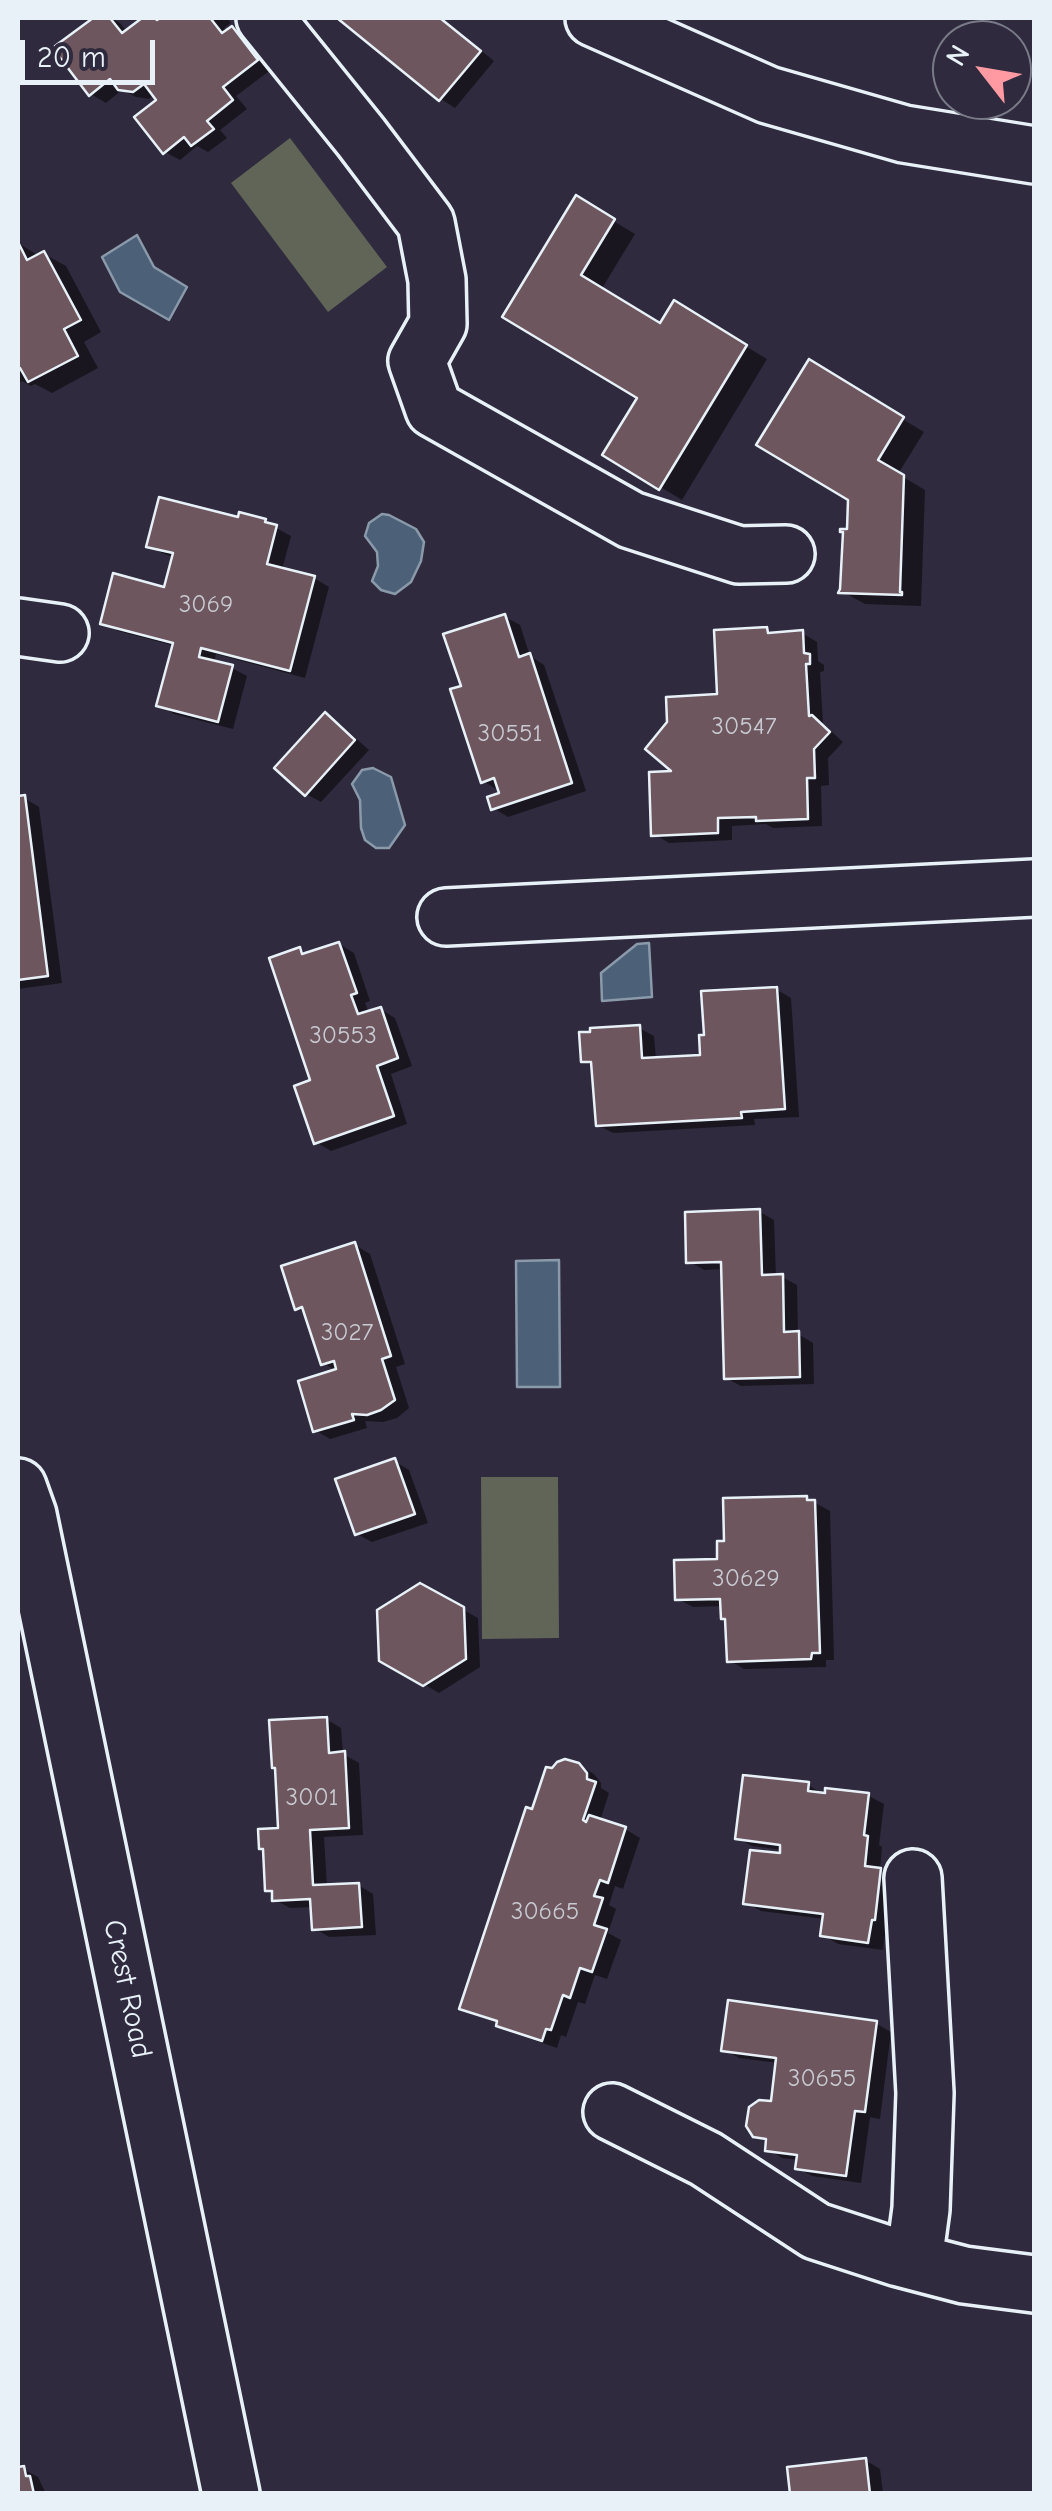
<!DOCTYPE html>
<style>
body{margin:0}
#map{position:relative;width:1052px;height:2511px;overflow:hidden;background:#2f2a3d;font-family:"Comic Neue",sans-serif}
canvas{display:block}
.frame{position:absolute;inset:0;border:20px solid #e8f1f8;pointer-events:none}
.north{position:absolute;left:932px;top:20px;width:100px;height:100px;box-sizing:border-box;background:#2f2a3d;border:2px solid #797a88;border-radius:50%;rotate:301deg;font-size:28px;font-weight:700;line-height:40px;text-align:center;color:#e8f1f8}
.north::after{content:'';display:block;margin:auto;width:35px;height:45px;background:#ff9aa2;clip-path:polygon(50% 0,100% 100%,50% 72%,0 100%)}
.scale{position:absolute;left:20px;top:40px;width:135px;height:45px;box-sizing:border-box;border:5px solid #e8f1f8;border-top:0;padding-left:12px;font-size:30px;line-height:35px;white-space:nowrap;color:#e8f1f8;-webkit-text-stroke:8px #2f2a3d;paint-order:stroke}
</style>
<div id="map">
<canvas width="1052" height="2511"></canvas>
<div class="frame"></div>
<div class="north">N</div>
<div class="scale">20 m</div>
</div>
<script>
const ctx = document.querySelector('canvas').getContext('2d');
ctx.lineJoin = 'round';
function fill(path, color) {
  ctx.fillStyle = color;
  ctx.fill(path, 'evenodd');
}
function shape(rows) {
  const path = new Path2D();
  for (const r of rows) {
    path.moveTo(r[0], r[1]);
    for (let i = 2; i < r.length; i += 2) path.lineTo(r[i], r[i + 1]);
  }
  return path;
}
function stroke(path, color, width, dash) {
  ctx.strokeStyle = color;
  ctx.lineWidth = width;
  ctx.lineCap = dash ? 'butt' : 'round';
  ctx.setLineDash(dash || []);
  ctx.stroke(path);
}
function label(font, color, halo, rows, align = 'center') {
  ctx.font = font + ' "Comic Neue",sans-serif';
  ctx.lineWidth = 8;
  ctx.setLineDash([]);
  ctx.textBaseline = 'middle';
  ctx.strokeStyle = halo;
  ctx.fillStyle = color;
  for (const [text, x, y, turn = 0] of rows) {
    ctx.save();
    ctx.translate(x, y);
    ctx.rotate((+turn || 0) * Math.PI / 180);
    ctx.textAlign = isNaN(turn) ? turn : align;
    if (halo) ctx.strokeText(text, 0, 0);
    ctx.fillText(text, 0, 0);
    ctx.restore();
  }
}
fill(shape([
 [290,138,387,267,328,312,231,183],
 [558,1477,559,1638,482,1639,481,1477]
]), '#606558');
const water = shape([
 [137,235,154,267,187,287,169,320,120,292,102,257,137,235],
 [382,514,389,515,416,529,424,542,421,561,411,582,395,594,381,590,372,581,378,566,377,552,365,536,369,523,382,514],
 [373,768,391,777,405,825,389,848,376,848,365,840,361,828,360,800,352,784,362,770,373,768],
 [649,943,652,997,602,1001,601,973,637,944,649,943],
 [559,1260,560,1387,517,1387,516,1261,559,1260]
]);
fill(water, '#4c6077');
stroke(water, '#8a9aab', 2.5);
fill(shape([
 [97,18,111,18,120,23,127,32,146,18,156,18,161,20,165,18,227,18,231,23,224,28,228,32,232,29,247,38,272,69,236,96,247,109,220,130,227,138,208,152,197,146,180,160,165,152,160,101,155,94,149,99,136,97,122,90,106,103,91,94,58,47],
 [341,18,441,18,494,61,455,108,441,99],
 [577,199,635,234,601,290,661,326,675,304,767,359,682,500,606,454,640,398,506,316],
 [18,243,39,256,44,254,66,266,101,332,84,342,98,368,52,393,35,384,31,386,22,381,18,384],
 [809,363,924,432,898,474,925,490,921,606,865,604,843,592,850,498],
 [240,520,265,522,291,536,282,570,314,578,329,587,305,678,216,654,214,663,232,668,247,676,233,729,174,714,159,705,175,646,118,631,103,623,166,590,174,557,164,554,149,546],
 [505,617,520,625,530,656,544,665,586,791,508,817,493,808,503,795,501,789,498,790,483,781,464,688],
 [767,630,775,635,802,633,817,642,818,661,824,665,824,671,820,672,823,724,843,742,828,758,829,785,821,786,822,826,773,828,766,824,732,826,732,840,669,843,654,834,677,773,720,697],
 [325,715,340,724,369,750,321,802,306,794],
 [24,798,39,807,62,983,18,989,18,799],
 [339,944,354,953,370,1001,365,1003,369,1013,380,1009,395,1018,412,1066,391,1074,407,1124,331,1151,316,1142,313,1081,300,950,308,954],
 [776,989,791,998,799,1117,754,1119,755,1125,613,1133,598,1125,594,1067,584,1061,639,1028,654,1036,656,1060,703,1057],
 [760,1212,774,1220,776,1277,782,1277,797,1285,798,1334,813,1343,814,1384,741,1386,726,1378,724,1269,704,1270,689,1261],
 [355,1245,370,1254,405,1364,396,1367,409,1408,397,1418,383,1422,365,1421,367,1428,330,1439,315,1430,337,1371,323,1363,307,1314,297,1308],
 [394,1461,409,1470,428,1523,372,1542,357,1534],
 [806,1498,830,1511,834,1660,826,1660,826,1667,744,1669,729,1660,728,1621,723,1606,693,1607,678,1599,720,1562],
 [420,1586,478,1618,480,1667,439,1693,381,1659],
 [326,1719,341,1728,343,1754,359,1763,363,1835,324,1837,327,1887,358,1885,373,1894,376,1935,329,1937,314,1928,313,1907,290,1908,275,1900,274,1894,267,1889,281,1830],
 [578,1765,594,1774,601,1783,601,1788,609,1793,600,1821,625,1829,640,1838,623,1889,615,1886,609,1905,616,1909,608,1933,621,1940,607,1979,595,1975,585,2004,578,2002,566,2037,561,2035,557,2048,513,2033,499,2023,477,2016,462,2007,533,1812],
 [808,1785,827,1796,827,1791,869,1796,884,1804,879,1845,882,1847,880,1870,895,1879,889,1927,886,1927,883,1950,838,1944,823,1935,825,1919,761,1911,746,1902,782,1856,783,1850,752,1846,737,1838],
 [877,2024,891,2032,880,2119,870,2117,861,2183,812,2176,798,2168,799,2160,782,2158,768,2149,768,2142,755,2135,774,2104,778,2063,739,2058,724,2049],
 [865,2460,880,2469,883,2494,793,2494],
 [23,2469,38,2477,46,2494,18,2494,18,2470]
]), '#0007');
const building = shape([
 [93,18,110,18,122,33,142,18,155,18,157,20,161,18,213,18,211,19,222,33,232,26,258,60,223,87,233,100,207,121,214,129,191,146,184,137,163,154,134,117,156,100,144,84,133,92,118,90,110,79,89,96,55,51,57,49,55,46,93,18],
 [337,18,440,18,481,51,439,101,337,18],
 [576,195,615,219,581,275,660,323,674,300,747,345,659,490,602,455,637,398,502,317,576,195],
 [18,242,27,260,44,251,81,320,64,329,78,356,28,382,20,368,18,370,18,242],
 [809,359,904,417,878,460,904,475,900,592,902,592,902,595,838,593,840,589,843,532,840,532,840,529,847,529,848,500,756,445,809,359],
 [159,497,238,517,239,512,266,519,265,522,277,525,267,564,315,576,290,671,201,648,199,657,233,665,218,722,156,706,173,643,100,624,113,573,164,587,173,553,146,547,159,497],
 [505,614,519,657,530,653,572,783,491,810,487,797,499,793,494,778,481,783,450,689,461,686,443,634,505,614],
 [767,627,768,633,803,630,804,653,810,654,810,664,806,664,809,716,812,715,830,732,814,749,815,778,807,778,808,819,756,821,756,817,718,818,718,833,651,836,649,772,671,771,645,749,667,722,666,697,717,694,714,630,767,627],
 [325,712,355,740,305,796,274,768,325,712],
 [25,795,48,976,18,980,18,796,25,795],
 [339,942,357,993,351,995,358,1014,381,1007,398,1058,377,1066,394,1116,314,1144,294,1086,310,1080,269,958,300,947,302,954,339,942],
 [777,987,785,1109,741,1112,742,1118,596,1126,591,1062,581,1062,579,1032,590,1032,590,1028,640,1025,642,1058,700,1055,699,1035,704,1035,701,991,777,987],
 [760,1209,762,1275,783,1274,784,1332,799,1331,800,1377,724,1379,721,1262,686,1263,685,1212,760,1209],
 [355,1242,391,1356,382,1359,395,1400,381,1410,367,1415,352,1414,354,1420,313,1432,298,1381,336,1369,334,1361,321,1365,302,1307,295,1310,281,1266,355,1242],
 [395,1458,415,1514,355,1535,335,1479,395,1458],
 [807,1496,807,1500,815,1500,820,1653,812,1653,811,1659,727,1662,725,1619,721,1619,720,1599,675,1600,674,1560,717,1559,717,1541,724,1541,723,1498,807,1496],
 [420,1583,464,1607,466,1659,423,1686,379,1661,377,1610,420,1583],
 [327,1717,329,1753,345,1751,349,1828,310,1830,313,1885,359,1883,362,1927,312,1930,310,1899,272,1901,272,1891,265,1891,263,1849,259,1849,258,1829,278,1828,275,1768,272,1768,269,1720,327,1717],
 [565,1759,579,1763,587,1773,587,1779,596,1782,583,1820,586,1822,589,1815,626,1827,608,1883,600,1880,594,1896,603,1898,594,1925,607,1929,592,1972,580,1968,570,1998,563,1995,551,2030,546,2029,542,2041,496,2026,497,2021,459,2009,526,1807,532,1809,546,1767,552,1768,557,1762,565,1759],
 [743,1775,809,1782,808,1791,825,1793,825,1788,869,1793,864,1835,868,1836,865,1866,881,1868,875,1920,872,1920,868,1943,820,1936,823,1914,743,1904,750,1850,780,1853,780,1845,735,1839,743,1775],
 [728,2000,877,2021,865,2112,855,2111,846,2176,795,2169,797,2155,765,2151,766,2139,753,2137,746,2126,749,2107,759,2100,771,2101,776,2058,721,2051,728,2000],
 [866,2458,870,2494,790,2494,787,2467,866,2458],
 [24,2466,26,2476,30,2476,34,2494,18,2494,18,2467,24,2466]
]);
fill(building, '#6d565d');
stroke(building, '#e8f1f8', 2.5);
const minor = shape([
 [265,18,361,137,426,223,437,280,438,324,417,361,434,409,631,520,739,555,786,554],
 [594,18,768,95,904,134,1034,155],
 [18,627,60,633],
 [446,917,1034,888],
 [18,1487,28,1515,231,2494],
 [913,1878,925,2093,921,2209,914,2261],
 [612,2112,706,2159,816,2231,899,2258,964,2275,1034,2284]
]);
stroke(minor, '#e8f1f8', 62);
stroke(minor, '#2f2a3d', 55);
label('25px', '#c9cad1', null, [
 ["3069",206,605],
 ["30547",744,727],
 ["30551",510,734],
 ["30553",343,1036],
 ["3027",347,1333],
 ["30629",746,1579],
 ["3001",312,1798],
 ["30665",545,1912],
 ["30655",822,2079]
]);
label('30px', '#e8f1f8', '#2f2a3d', [
 ["Crest Road",127,1989,78]
]);
</script>
